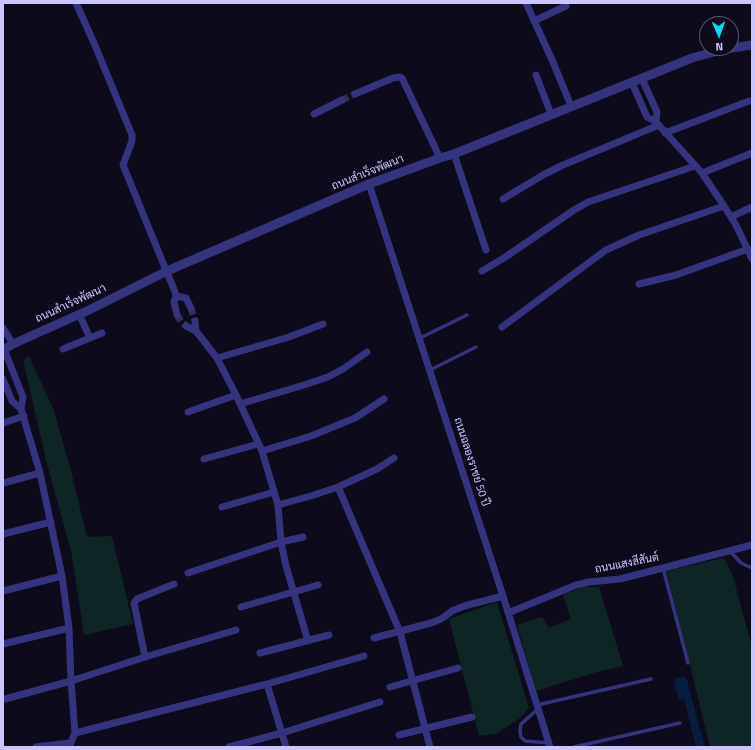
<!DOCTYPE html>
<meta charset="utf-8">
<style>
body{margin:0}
#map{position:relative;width:755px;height:750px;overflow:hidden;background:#0d0a1c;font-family:"Titillium Web",sans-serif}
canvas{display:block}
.frame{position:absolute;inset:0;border:4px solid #cbc5ff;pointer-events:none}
.north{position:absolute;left:699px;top:16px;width:40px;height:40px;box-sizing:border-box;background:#0d0a1c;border:1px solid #595577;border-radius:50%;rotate:178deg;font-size:11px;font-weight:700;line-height:16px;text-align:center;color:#cbc5ff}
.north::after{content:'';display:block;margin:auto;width:14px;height:18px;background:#00def0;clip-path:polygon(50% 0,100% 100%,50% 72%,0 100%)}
</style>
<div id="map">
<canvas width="755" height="750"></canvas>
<div class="frame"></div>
<div class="north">N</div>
</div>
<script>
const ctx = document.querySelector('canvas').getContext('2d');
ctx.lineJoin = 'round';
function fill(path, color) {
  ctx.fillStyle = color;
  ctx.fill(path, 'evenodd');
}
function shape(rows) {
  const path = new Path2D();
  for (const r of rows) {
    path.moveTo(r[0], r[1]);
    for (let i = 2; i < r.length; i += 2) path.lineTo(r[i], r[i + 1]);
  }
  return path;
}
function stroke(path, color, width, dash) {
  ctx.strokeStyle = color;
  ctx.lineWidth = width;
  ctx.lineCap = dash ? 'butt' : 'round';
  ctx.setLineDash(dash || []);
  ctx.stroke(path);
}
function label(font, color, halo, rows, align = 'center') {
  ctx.font = font + ' "Titillium Web",Sarabun,sans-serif';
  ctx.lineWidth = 3.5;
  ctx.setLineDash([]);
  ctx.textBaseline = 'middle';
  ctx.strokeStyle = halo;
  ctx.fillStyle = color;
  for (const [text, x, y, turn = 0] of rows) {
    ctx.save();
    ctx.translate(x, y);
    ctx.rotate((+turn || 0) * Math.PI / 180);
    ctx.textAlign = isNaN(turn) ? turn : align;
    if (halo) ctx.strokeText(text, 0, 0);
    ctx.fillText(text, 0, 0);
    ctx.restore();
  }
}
fill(shape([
 [29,356,54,411,72,475,87,537,112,536,133,624,84,635,71,551,47,464,23,360],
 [724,558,732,573,752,647,752,747,710,747,687,653,666,571],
 [582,587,599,587,623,666,597,672,536,691,517,625,542,617,549,628,571,619,563,595],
 [497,602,529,708,519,719,496,734,479,736,449,619]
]), '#0d2625');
fill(shape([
 [686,677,705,747,696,747,684,699,679,700,674,682,675,678]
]), '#081d3d');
stroke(shape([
 [342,100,355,94],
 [191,308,195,321],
 [177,315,181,321,186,326]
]), '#332f49', 7, [7, 3.5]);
stroke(shape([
 [420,338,467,315],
 [430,370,476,347],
 [730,551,741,563,752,568],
 [663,568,688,663],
 [537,705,651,679],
 [538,709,521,724,520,731,521,737,525,741,549,743],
 [574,747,680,723]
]), '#34337e', 3.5);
stroke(shape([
 [76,3,94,43,132,135,132,141,123,165,175,292,176,296,174,302,177,315],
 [526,3,553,62,571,106],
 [534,21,566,6],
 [536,75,551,114],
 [642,79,657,112,656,122],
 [632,83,647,117,656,122,702,173,724,206,736,225,752,259],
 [355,94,393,78,399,77,402,78,440,158],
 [314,114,342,100],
 [665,133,749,101],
 [454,154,486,250],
 [702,173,752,153],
 [369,184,503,596,550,747],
 [503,199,543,175,563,165,659,125],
 [731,217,752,207],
 [482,271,504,258,574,210,588,202,695,166],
 [639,284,676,275,748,249],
 [176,296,186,298,191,308],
 [79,314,90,338],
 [195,321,196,331],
 [186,326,196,331,217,358,236,395,262,451,278,505,281,542,286,566,308,641],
 [502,327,606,250,639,235,724,206],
 [3,328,13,344],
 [4,349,23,397,21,409,40,473,62,576,69,628,71,681,75,733,69,747],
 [63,349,102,333],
 [217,358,289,337,323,324],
 [3,379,12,401,21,409],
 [240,404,304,385,328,377,343,369,367,352],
 [188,412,236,395],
 [3,423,24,416],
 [262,451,311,436,355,418,384,399],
 [204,459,258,444],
 [3,483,40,473],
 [338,487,400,632,430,747],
 [278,505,314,495,338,487,377,469,394,458],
 [222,507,274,492],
 [3,534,51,522],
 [188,573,281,542,303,537],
 [3,591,62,576],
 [241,607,318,585],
 [508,613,576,585,589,582,620,579,752,545],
 [374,638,431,623,441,619,452,611,464,606,503,596],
 [3,644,69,628],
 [260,653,329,635],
 [145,657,134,603,137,599,174,584],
 [267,684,286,747],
 [390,687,458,668],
 [5,699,71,681,145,657,236,630],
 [75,733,267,684,364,656],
 [399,735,472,717],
 [36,747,70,743],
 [229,747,282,733,380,702]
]), '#34337e', 7);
stroke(shape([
 [3,350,13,344,89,310,167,271,369,184,440,158,454,154,692,58,725,49,752,45]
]), '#34337e', 9);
label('11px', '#cbc5ff', '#0d0a1c', [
 ["ถนนสำเร็จพัฒนา",368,173,-22],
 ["ถนนสำเร็จพัฒนา",71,304,-25],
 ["ถนนฉลองราชย์ 50 ปี",471,462,72],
 ["ถนนแสงสีสันต์",627,564,-11]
]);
</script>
